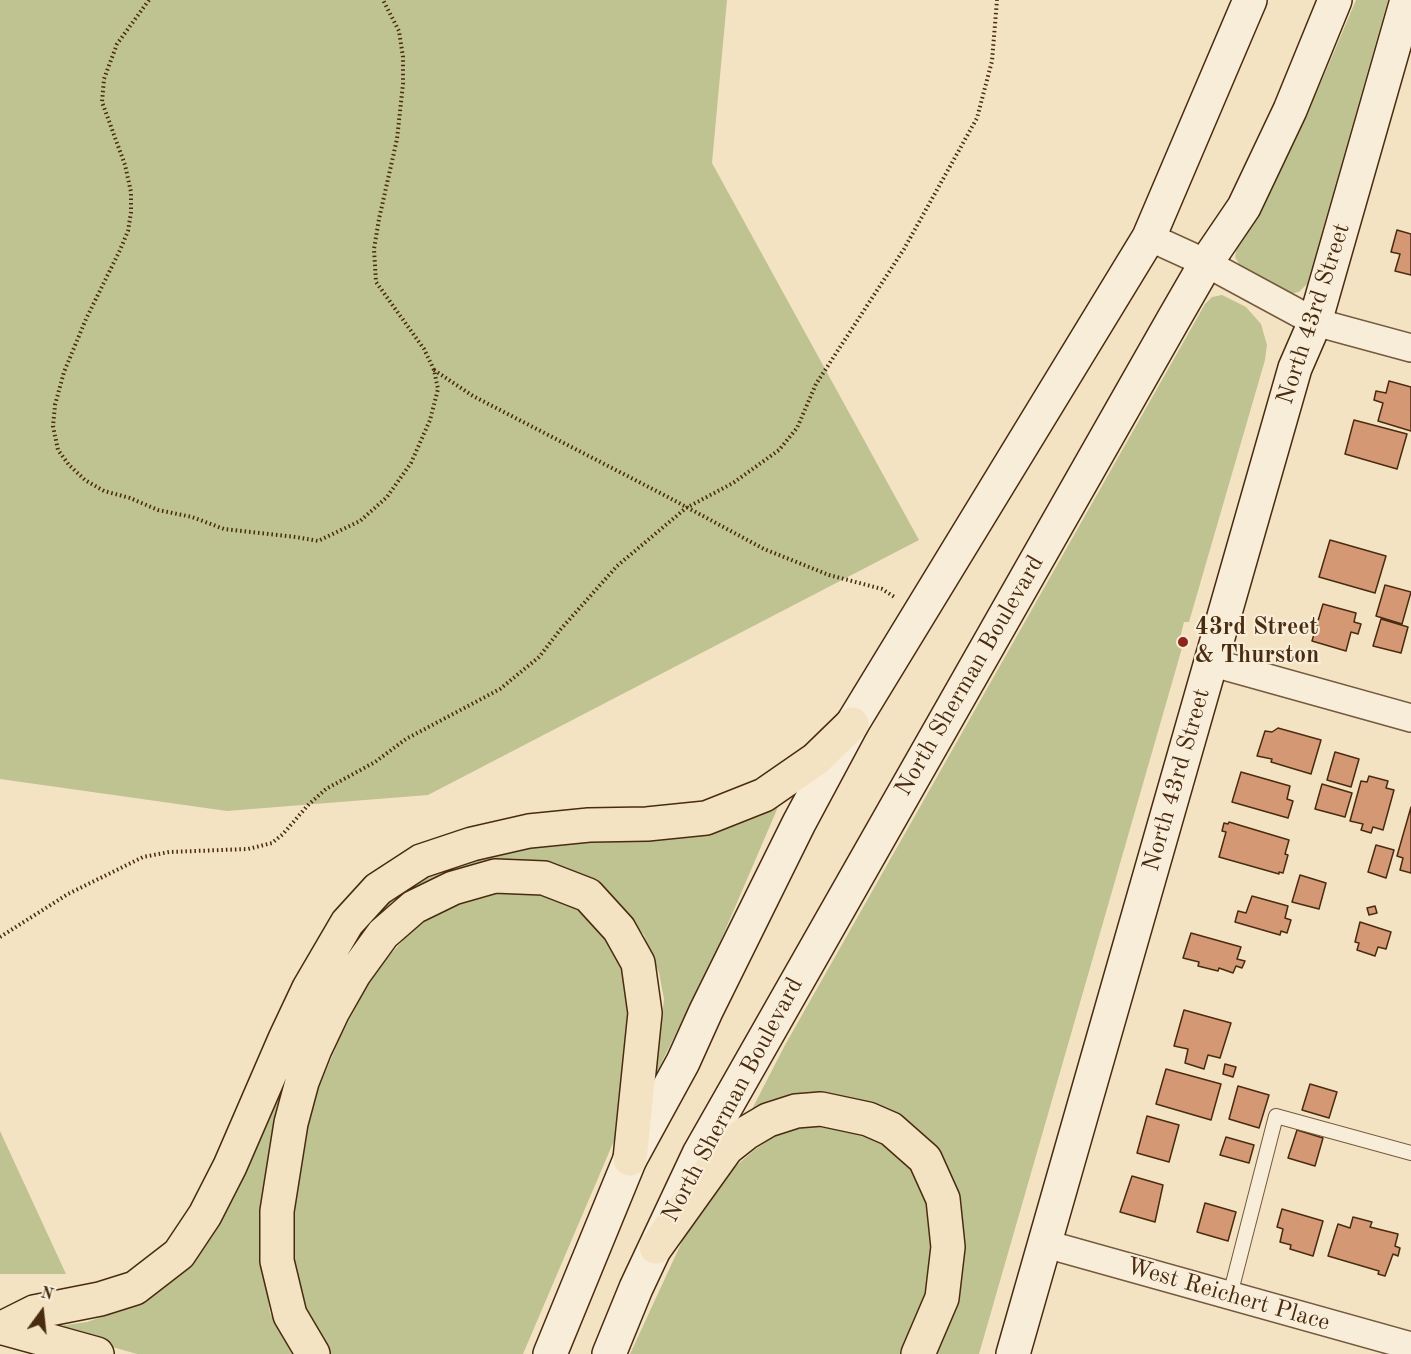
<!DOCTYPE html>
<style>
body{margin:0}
#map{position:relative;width:1411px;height:1354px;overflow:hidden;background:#f4e3c3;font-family:"Old Standard TT",serif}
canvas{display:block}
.north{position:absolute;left:12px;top:1282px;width:60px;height:60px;-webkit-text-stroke:4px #f8edd8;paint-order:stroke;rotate:15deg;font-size:16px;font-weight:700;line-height:24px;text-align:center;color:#492b10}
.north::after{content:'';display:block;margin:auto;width:21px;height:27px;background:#492b10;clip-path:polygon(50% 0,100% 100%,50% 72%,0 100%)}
</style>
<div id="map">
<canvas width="1411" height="1354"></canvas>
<div class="north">N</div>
</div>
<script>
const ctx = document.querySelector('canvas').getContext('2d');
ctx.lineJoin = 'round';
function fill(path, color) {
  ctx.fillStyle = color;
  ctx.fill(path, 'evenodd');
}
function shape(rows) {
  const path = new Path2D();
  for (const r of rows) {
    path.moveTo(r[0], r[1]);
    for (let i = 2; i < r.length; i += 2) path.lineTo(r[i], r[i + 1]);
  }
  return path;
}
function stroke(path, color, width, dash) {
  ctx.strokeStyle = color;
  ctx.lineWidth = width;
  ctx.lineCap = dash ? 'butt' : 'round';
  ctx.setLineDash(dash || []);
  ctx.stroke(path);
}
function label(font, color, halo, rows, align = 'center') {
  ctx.font = font + ' "Old Standard TT",serif';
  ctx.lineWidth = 4.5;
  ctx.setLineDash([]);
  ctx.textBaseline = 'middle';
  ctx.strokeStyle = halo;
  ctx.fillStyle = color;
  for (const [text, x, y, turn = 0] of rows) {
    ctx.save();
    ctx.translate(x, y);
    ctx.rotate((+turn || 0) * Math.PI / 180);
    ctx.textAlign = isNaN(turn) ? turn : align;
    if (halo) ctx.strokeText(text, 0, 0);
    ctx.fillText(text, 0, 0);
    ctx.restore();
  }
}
fill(shape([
 [0,0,727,0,712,163,919,540,428,795,227,811,0,779],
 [1356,0,1388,0,1307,284,1299,292,1289,294,1246,271,1239,264,1235,257,1237,247,1283,162,1322,80],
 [1222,295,1246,307,1261,324,1267,345,1265,360,1189,622,1184,622,1178,646,1182,648,979,1354,934,1354,953,1302,916,1132,750,1113,785,1045,908,828,1205,304,1212,297],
 [778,807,718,947,656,1074,664,999,659,973,644,935,616,900,581,874,545,863,509,859,476,864,341,972,265,1278,270,1313,292,1354,137,1354,38,1326,59,1326,87,1322,116,1312,148,1293,348,939,406,884,479,853,734,824],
 [500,889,540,892,577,906,607,930,635,997,619,1129,523,1354,329,1354,304,1315,294,1276,292,1217,301,1156,317,1091,341,1036,373,974,414,928,459,901],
 [811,1126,842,1128,878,1138,908,1164,929,1197,936,1234,931,1274,919,1318,903,1354,630,1354,691,1222,721,1179,753,1151,783,1130],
 [0,1131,66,1274,0,1274]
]), '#bfc391');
const building = shape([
 [1397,230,1411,234,1411,275,1395,271,1400,254,1391,252,1397,230],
 [1389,381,1411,387,1411,431,1378,421,1383,403,1374,400,1376,391,1386,393,1389,381],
 [1354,420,1407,434,1397,469,1345,454,1354,420],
 [1330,540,1386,556,1375,593,1319,577,1330,540],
 [1385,585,1411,592,1402,624,1376,616,1385,585],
 [1323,604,1356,613,1354,622,1361,624,1358,634,1351,632,1346,651,1312,641,1323,604],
 [1381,619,1408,627,1401,653,1373,646,1381,619],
 [1278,728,1321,740,1311,774,1271,762,1272,759,1257,756,1265,731,1272,732,1278,728],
 [1335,752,1359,759,1351,787,1327,780,1335,752],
 [1241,772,1290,786,1287,799,1293,801,1288,818,1232,802,1241,772],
 [1369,776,1388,781,1386,788,1394,790,1383,830,1373,827,1371,833,1361,830,1363,824,1350,821,1361,781,1367,782,1369,776],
 [1322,784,1352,793,1345,817,1315,809,1322,784],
 [1411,807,1411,873,1400,870,1403,858,1397,856,1411,807],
 [1229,822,1289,840,1285,854,1288,855,1283,873,1279,872,1279,874,1219,857,1226,832,1222,831,1224,823,1228,824,1229,822],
 [1376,845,1394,850,1386,878,1368,872,1376,845],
 [1300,875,1326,883,1319,909,1292,902,1300,875],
 [1252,896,1288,906,1285,918,1291,920,1287,933,1281,931,1280,935,1235,922,1238,911,1246,913,1252,896],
 [1375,906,1377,913,1369,915,1367,908,1375,906],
 [1360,922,1391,932,1386,949,1378,947,1375,956,1357,950,1359,943,1355,942,1360,922],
 [1191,933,1241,947,1237,959,1245,961,1242,968,1236,966,1233,973,1219,968,1218,971,1198,966,1199,962,1183,958,1191,933],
 [1184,1010,1231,1023,1220,1058,1208,1055,1204,1069,1185,1063,1188,1049,1174,1046,1184,1010],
 [1225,1064,1236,1067,1233,1077,1223,1074,1225,1064],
 [1166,1069,1221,1084,1211,1120,1156,1104,1166,1069],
 [1310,1084,1337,1092,1329,1118,1302,1110,1310,1084],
 [1238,1086,1269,1095,1259,1128,1229,1119,1238,1086],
 [1147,1116,1179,1125,1169,1162,1137,1153,1147,1116],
 [1297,1130,1323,1138,1315,1166,1288,1158,1297,1130],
 [1226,1137,1254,1145,1249,1163,1220,1155,1226,1137],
 [1132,1176,1163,1185,1155,1222,1120,1212,1132,1176],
 [1205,1203,1236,1212,1228,1241,1197,1232,1205,1203],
 [1282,1209,1323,1221,1313,1256,1290,1249,1291,1245,1280,1242,1283,1229,1277,1227,1282,1209],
 [1353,1217,1372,1222,1370,1227,1398,1234,1395,1246,1400,1248,1398,1256,1393,1254,1385,1276,1378,1274,1379,1271,1328,1256,1338,1224,1350,1228,1353,1217]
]);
fill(building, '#d49974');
stroke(building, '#492b10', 1.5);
const lane = shape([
 [1230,1295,1276,1116,1411,1153]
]);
const street = shape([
 [1149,237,1206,263,1315,322,1411,348],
 [1210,662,1411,718],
 [1046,1244,1411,1346]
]);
const secondary = shape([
 [550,1354,630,1159,683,1062,706,1011,799,823,852,724,1149,237,1250,0],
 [609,1354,636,1288,699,1154,1172,322,1206,263,1244,207,1290,110,1335,0],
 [1013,1354,1295,368,1315,322,1407,0]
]);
const primary = shape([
 [656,1247,727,1148,746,1133,768,1120,796,1111,821,1109,868,1119,891,1129,925,1159,943,1199,948,1247,942,1298,918,1354],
 [0,1327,97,1354],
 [2,1328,34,1312,100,1299,135,1288,179,1254,205,1215,230,1166,285,1039,309,988,347,923,378,889,421,861,472,844,529,831,589,825,647,824,706,818,764,795,816,759,852,724],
 [313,1354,290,1315,277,1261,277,1211,291,1123,302,1082,315,1049,333,1011,354,974,383,934,414,907,453,888,495,876,544,878,588,895,619,929,638,963,645,1013,630,1159]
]);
stroke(lane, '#74593d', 16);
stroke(street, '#74593d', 30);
stroke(secondary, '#492b10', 36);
stroke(primary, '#492b10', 36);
stroke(shape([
 [149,0,117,44,104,79,102,102,125,165,131,192,131,212,128,231,120,250,86,319,64,372,55,405,53,426,58,450,69,465,85,480,104,491,130,498,158,510,192,517,224,529,296,537,318,541,360,521,387,497,411,463,430,420,438,389,434,370,424,349,376,282,374,249,379,219,397,139,403,84,403,57,399,31,383,0],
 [434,370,473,396,666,496,764,549,829,575,882,589,896,598],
 [0,937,68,894,143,857,169,852,248,849,272,843,283,834,309,804,326,789,375,762,406,739,500,689,539,657,560,630,617,566,686,508,733,483,779,450,797,428,816,384,904,249,977,118,992,61,997,0]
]), '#492b10', 4, [1.5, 3]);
stroke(lane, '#f8edd8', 14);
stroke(street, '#f8edd8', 27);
stroke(secondary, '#f8edd8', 33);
stroke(primary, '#f4e3c3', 33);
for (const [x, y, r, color] of [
 [1183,642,6,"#8f2418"]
]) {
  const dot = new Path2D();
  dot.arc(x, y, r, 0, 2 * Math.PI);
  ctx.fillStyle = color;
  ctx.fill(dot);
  stroke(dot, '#f8edd8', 2);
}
label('24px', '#492b10', '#f8edd8', [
 ["North 43rd Street",1314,314,-72],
 ["North Sherman Boulevard",970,676,-60],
 ["North 43rd Street",1177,780,-74],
 ["North Sherman Boulevard",733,1100,-62],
 ["West Reichert Place",1228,1295,16]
]);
label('bold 24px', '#492b10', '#f8edd8', [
 ["43rd Street",1195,628],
 ["& Thurston",1195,656]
], 'left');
</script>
